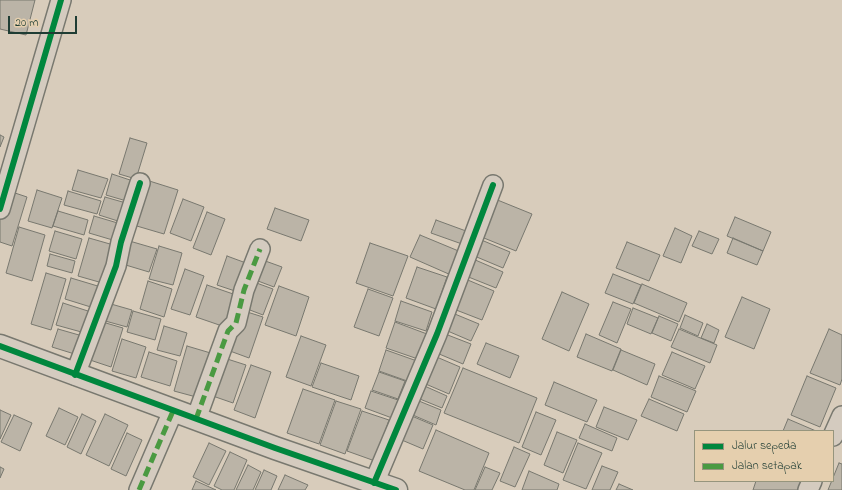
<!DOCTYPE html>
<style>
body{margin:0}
#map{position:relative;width:842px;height:490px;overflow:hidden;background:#d8ccbb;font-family:"Indie Flower",sans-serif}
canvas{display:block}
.legend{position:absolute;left:694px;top:430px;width:140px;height:52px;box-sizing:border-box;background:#e5cfae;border:1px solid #96957d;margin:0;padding:5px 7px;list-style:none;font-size:12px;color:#1f3d34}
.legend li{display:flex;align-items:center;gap:8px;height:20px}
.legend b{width:20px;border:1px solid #96957d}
.scale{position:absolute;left:8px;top:16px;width:69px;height:18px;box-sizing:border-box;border:2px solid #1f3d34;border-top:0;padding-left:5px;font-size:12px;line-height:14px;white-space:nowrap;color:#1f3d34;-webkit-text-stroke:3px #e5cfae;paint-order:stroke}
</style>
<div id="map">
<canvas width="842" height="490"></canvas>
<ul class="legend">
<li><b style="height:5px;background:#00873e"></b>Jalur sepeda</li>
<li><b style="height:5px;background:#4a9a42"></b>Jalan setapak</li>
</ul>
<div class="scale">20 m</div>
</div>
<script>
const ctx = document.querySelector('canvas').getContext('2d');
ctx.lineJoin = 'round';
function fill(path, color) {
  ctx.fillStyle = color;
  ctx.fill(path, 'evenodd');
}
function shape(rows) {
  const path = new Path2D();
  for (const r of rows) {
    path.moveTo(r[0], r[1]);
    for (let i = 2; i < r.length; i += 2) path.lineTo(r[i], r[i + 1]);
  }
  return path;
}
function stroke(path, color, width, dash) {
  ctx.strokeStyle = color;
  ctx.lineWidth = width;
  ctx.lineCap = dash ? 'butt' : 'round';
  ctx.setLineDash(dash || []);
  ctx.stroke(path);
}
const building = shape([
 [0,0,35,0,26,35,0,29,0,0],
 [0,135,4,137,0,147,0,135],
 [130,138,147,143,136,179,119,174,130,138],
 [78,170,108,179,101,198,72,190,78,170],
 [112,174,136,182,130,202,106,195,112,174],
 [143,179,178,190,164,234,130,224,143,179],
 [37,190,62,198,52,228,28,221,37,190],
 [9,191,27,197,12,246,0,242,0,220,9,191],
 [68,191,101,201,97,214,64,205,68,191],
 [105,197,126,203,121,222,99,215,105,197],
 [183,199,204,207,191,241,170,233,183,199],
 [495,199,532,214,516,251,479,236,495,199],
 [275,208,309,220,301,241,267,229,275,208],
 [58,211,88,220,84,235,53,226,58,211],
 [207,212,225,219,211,255,193,248,207,212],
 [94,216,121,224,116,241,89,233,94,216],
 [735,217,771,232,763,251,727,236,735,217],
 [436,220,466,231,462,244,431,233,436,220],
 [19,227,45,235,32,281,6,273,19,227],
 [675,228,692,236,681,263,663,256,675,228],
 [55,231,82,239,76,259,49,251,55,231],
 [699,231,719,239,712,254,692,246,699,231],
 [420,235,461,252,451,275,410,257,420,235],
 [89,238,117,246,106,284,78,276,89,238],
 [733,238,763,251,757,265,727,253,733,238],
 [479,239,510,252,503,268,472,255,479,239],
 [126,240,157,249,149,272,119,263,126,240],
 [627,242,660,255,649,281,616,268,627,242],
 [370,243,408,256,393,296,356,283,370,243],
 [159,246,182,253,173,285,149,279,159,246],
 [50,254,75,261,72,273,47,266,50,254],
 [227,256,246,263,235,291,217,285,227,256],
 [257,258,282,267,274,287,250,278,257,258],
 [473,259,503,272,496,288,466,276,473,259],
 [417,267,447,277,436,309,406,298,417,267],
 [185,269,204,276,190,315,171,309,185,269],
 [46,273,66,279,51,330,31,324,46,273],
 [613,274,641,285,633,304,605,293,613,274],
 [71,278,101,287,94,308,65,299,71,278],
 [463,278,494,291,482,320,451,308,463,278],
 [148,281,172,289,164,317,140,309,148,281],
 [251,281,273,289,263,315,242,307,251,281],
 [642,284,687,303,679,322,634,303,642,284],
 [207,285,239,296,228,328,196,317,207,285],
 [279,286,309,297,296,336,265,325,279,286],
 [368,289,393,298,379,336,354,327,368,289],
 [562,292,589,304,569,351,542,339,562,292],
 [742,297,770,309,754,349,725,337,742,297],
 [401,301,432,312,426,331,395,321,401,301],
 [104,302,132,310,127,327,98,319,104,302],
 [613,302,631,309,617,343,599,335,613,302],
 [63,303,91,312,85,333,56,325,63,303],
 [633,308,658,318,651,334,627,324,633,308],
 [133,311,161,319,155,340,127,332,133,311],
 [244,311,263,317,249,358,230,351,244,311],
 [450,312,479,324,471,341,443,329,450,312],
 [685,315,703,323,698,336,680,328,685,315],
 [659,316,678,324,671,341,652,333,659,316],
 [99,321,123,328,111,367,87,359,99,321],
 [395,322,427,334,418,359,386,348,395,322],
 [707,324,719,330,714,343,701,338,707,324],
 [164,326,187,333,180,356,157,350,164,326],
 [58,329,86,337,81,356,52,347,58,329],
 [679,329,717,345,710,363,671,347,679,329],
 [829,329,842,335,842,379,840,385,810,373,829,329],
 [440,332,471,344,463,364,432,351,440,332],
 [586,334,621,349,612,371,577,357,586,334],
 [301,336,326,345,311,386,286,377,301,336],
 [122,339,146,347,136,378,112,371,122,339],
 [486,343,519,356,510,378,477,364,486,343],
 [187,346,214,354,200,398,174,391,187,346],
 [386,350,417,361,410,382,379,371,386,350],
 [621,350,655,364,647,385,613,370,621,350],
 [149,352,177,361,170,386,141,377,149,352],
 [672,352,705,366,695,389,662,375,672,352],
 [432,355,460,367,449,394,421,382,432,355],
 [221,357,246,365,233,403,207,394,221,357],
 [321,363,359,376,351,400,312,387,321,363],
 [251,365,271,372,255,418,234,410,251,365],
 [463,368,537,398,519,443,444,413,463,368],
 [379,372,405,381,398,399,372,390,379,372],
 [659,376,696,391,687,412,651,397,659,376],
 [807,376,836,388,820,427,791,415,807,376],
 [554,382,597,400,587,422,545,405,554,382],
 [420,384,447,396,442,408,415,397,420,384],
 [303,389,335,400,319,444,287,433,303,389],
 [371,391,398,400,392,418,365,408,371,391],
 [414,399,441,410,436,425,408,413,414,399],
 [649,399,684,414,677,431,641,416,649,399],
 [336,401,361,409,345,454,320,445,336,401],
 [604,407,637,420,628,440,596,427,604,407],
 [59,408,78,417,65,445,46,436,59,408],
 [0,410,11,415,0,439,0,410],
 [362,411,389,420,375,461,347,451,362,411],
 [536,412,556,420,541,455,522,447,536,412],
 [82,414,96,421,81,454,67,447,82,414],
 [105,414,128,425,109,466,86,455,105,414],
 [407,414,433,425,423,449,397,438,407,414],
 [14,415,32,423,20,451,1,442,14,415],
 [788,419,816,431,783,431,788,419],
 [585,424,617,438,612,451,579,438,585,424],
 [436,430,489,453,474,490,465,490,419,471,436,430],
 [557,432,577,440,563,473,544,465,557,432],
 [127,433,142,440,126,476,111,469,127,433],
 [209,443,226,451,209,485,193,477,209,443],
 [578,443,602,453,586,489,563,480,578,443],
 [514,447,530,454,515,487,500,481,514,447],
 [230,452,247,460,234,490,222,490,214,486,230,452],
 [839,463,842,464,842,490,828,490,839,463],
 [248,465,261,472,253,490,236,490,248,465],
 [602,466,618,472,610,490,592,490,602,466],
 [0,467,4,469,0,478,0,467],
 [485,467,500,473,492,490,475,490,485,467],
 [264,470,277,476,271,490,255,490,264,470],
 [529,471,559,484,557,490,522,490,529,471],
 [285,475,308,485,305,490,278,490,285,475],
 [196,481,216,490,192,490,196,481],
 [756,481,802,481,798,490,753,490,756,481],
 [619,484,633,490,616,490,619,484]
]);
fill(building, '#bbb4a7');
stroke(building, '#78786f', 1);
const minor = shape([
 [0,209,61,0],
 [75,375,116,266,121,242,140,183],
 [196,419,228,331,236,323,244,290,260,249],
 [833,436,842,416],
 [374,483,437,334,493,185],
 [139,490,173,411],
 [808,490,812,481]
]);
const tertiary = shape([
 [0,346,275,448,396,490]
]);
stroke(minor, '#78786f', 22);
stroke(tertiary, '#78786f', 25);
stroke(minor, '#d4cbbf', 19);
stroke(tertiary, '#d4cbbf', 22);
stroke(shape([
 [196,419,228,331,236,323,244,290,260,249],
 [139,490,173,411]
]), '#4a9a42', 5, [10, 5]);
stroke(shape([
 [0,209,61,0],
 [0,346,275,448,396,490],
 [75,375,116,266,121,242,140,183],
 [374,483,437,334,493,185]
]), '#00873e', 6);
</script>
